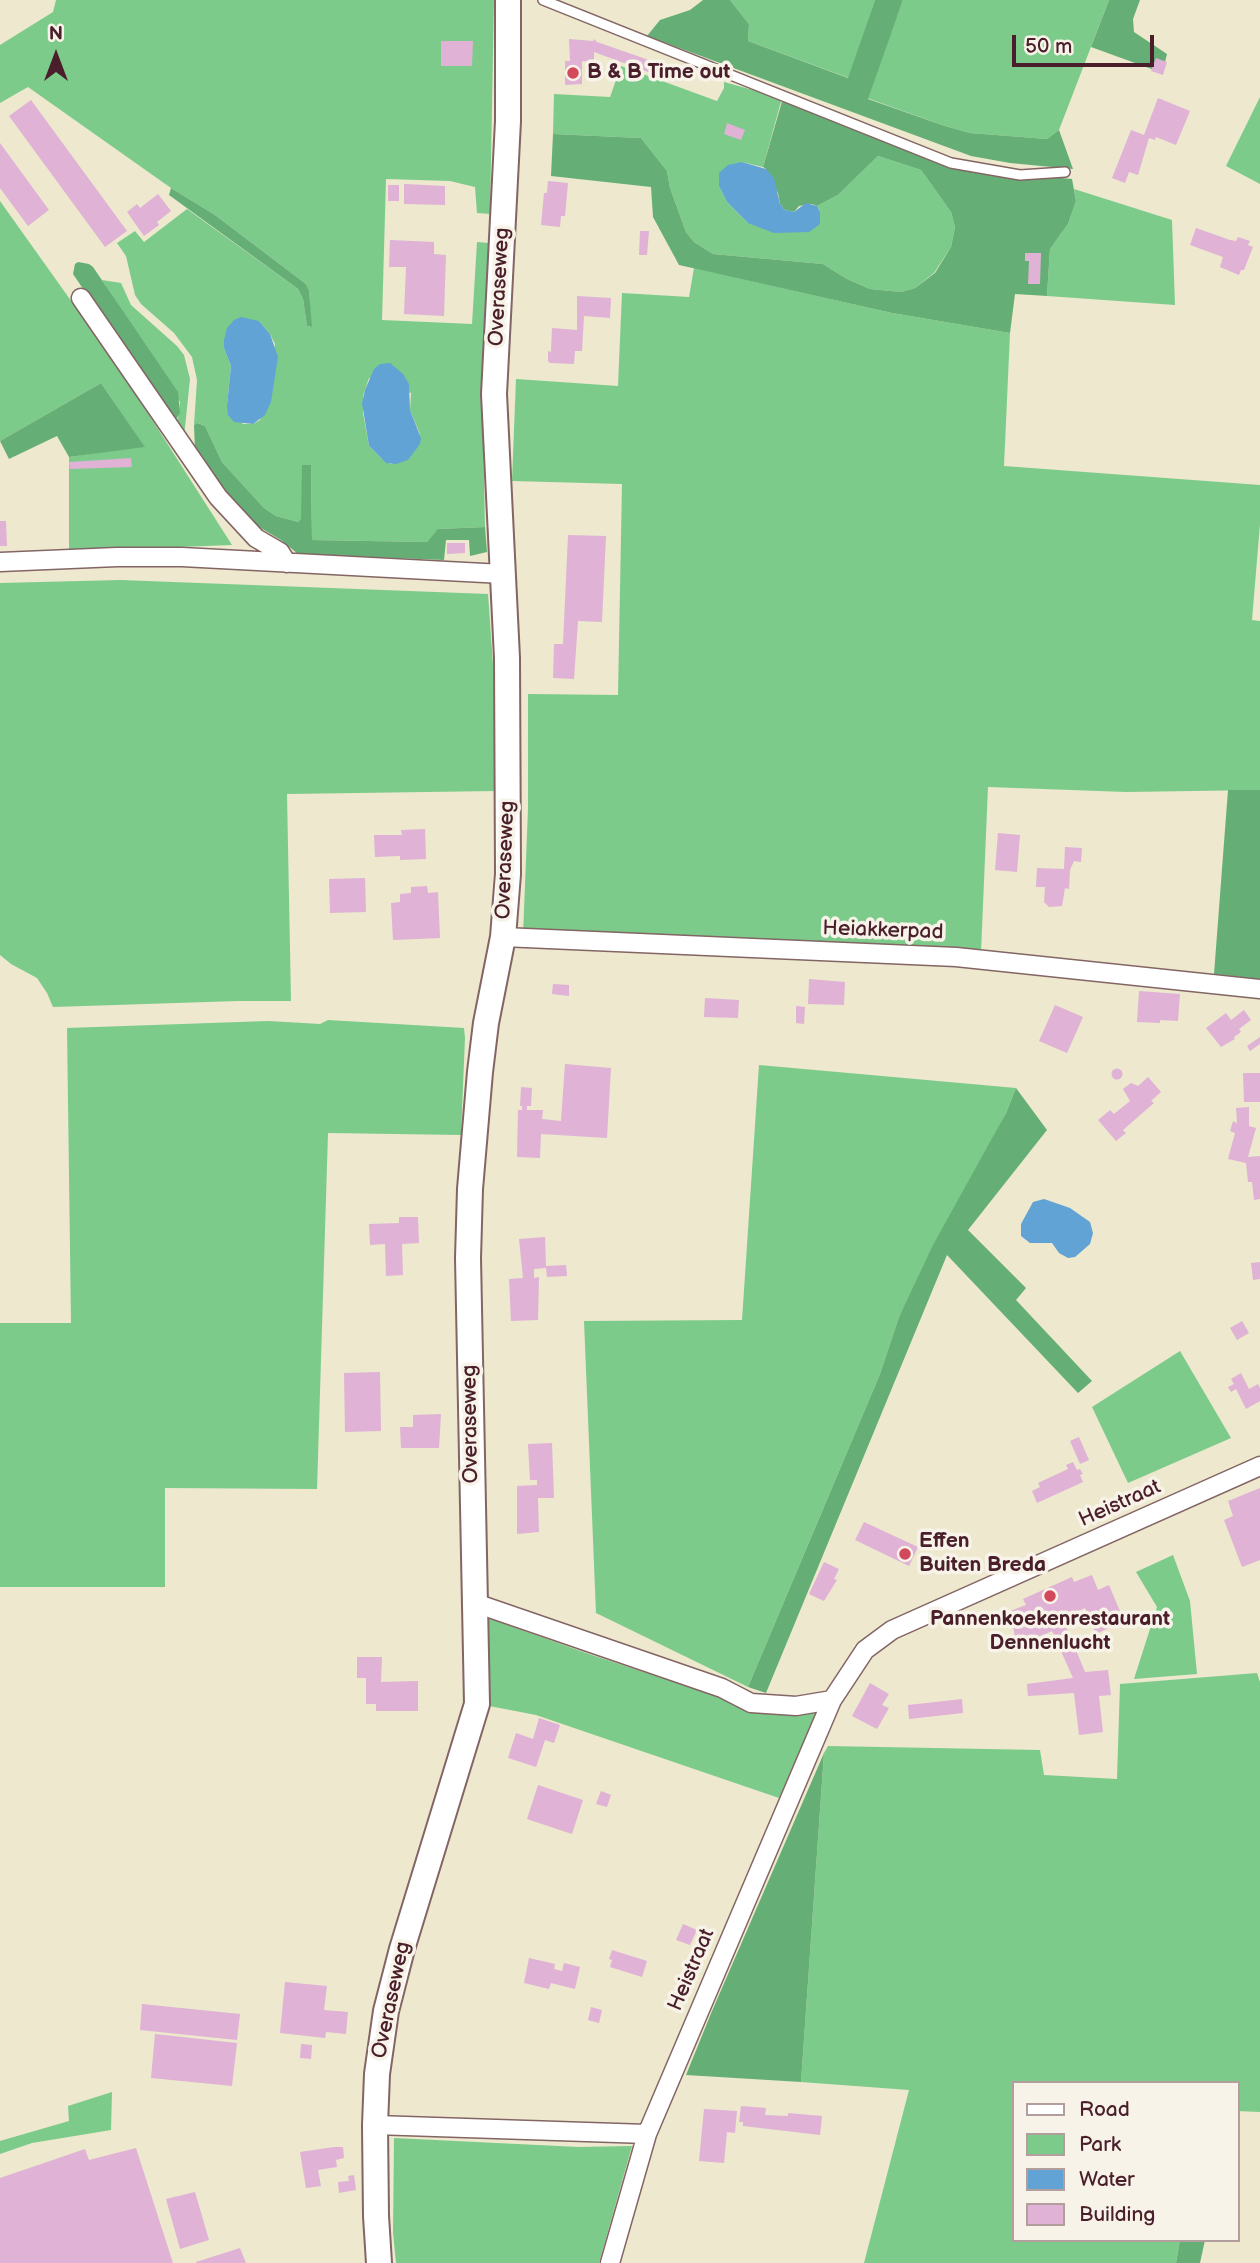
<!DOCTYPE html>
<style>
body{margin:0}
#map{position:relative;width:1260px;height:2263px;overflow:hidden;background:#ede8ce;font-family:"Balsamiq Sans",sans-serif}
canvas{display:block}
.legend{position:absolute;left:1012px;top:2081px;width:228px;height:161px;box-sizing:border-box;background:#f7f3e8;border:2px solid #b29e9c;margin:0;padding:9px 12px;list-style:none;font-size:21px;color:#4a1f2b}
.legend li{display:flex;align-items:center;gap:14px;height:35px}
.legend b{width:35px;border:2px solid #b29e9c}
.north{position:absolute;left:21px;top:21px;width:70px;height:70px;-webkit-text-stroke:5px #f7f3e8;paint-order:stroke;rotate:0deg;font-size:19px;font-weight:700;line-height:28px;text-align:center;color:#4a1f2b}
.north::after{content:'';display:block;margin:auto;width:24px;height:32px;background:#4a1f2b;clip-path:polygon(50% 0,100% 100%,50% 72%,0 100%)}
.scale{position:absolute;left:1012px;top:35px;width:142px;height:32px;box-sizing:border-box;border:4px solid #4a1f2b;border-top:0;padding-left:9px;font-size:21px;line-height:24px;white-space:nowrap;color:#4a1f2b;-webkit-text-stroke:5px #f7f3e8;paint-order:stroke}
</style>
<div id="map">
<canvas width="1260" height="2263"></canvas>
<ul class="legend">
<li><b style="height:9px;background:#fff"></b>Road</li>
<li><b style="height:19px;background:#7ccb8b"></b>Park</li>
<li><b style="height:19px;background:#60a3d4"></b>Water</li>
<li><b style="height:19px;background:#dfb2d6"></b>Building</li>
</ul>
<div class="north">N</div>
<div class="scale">50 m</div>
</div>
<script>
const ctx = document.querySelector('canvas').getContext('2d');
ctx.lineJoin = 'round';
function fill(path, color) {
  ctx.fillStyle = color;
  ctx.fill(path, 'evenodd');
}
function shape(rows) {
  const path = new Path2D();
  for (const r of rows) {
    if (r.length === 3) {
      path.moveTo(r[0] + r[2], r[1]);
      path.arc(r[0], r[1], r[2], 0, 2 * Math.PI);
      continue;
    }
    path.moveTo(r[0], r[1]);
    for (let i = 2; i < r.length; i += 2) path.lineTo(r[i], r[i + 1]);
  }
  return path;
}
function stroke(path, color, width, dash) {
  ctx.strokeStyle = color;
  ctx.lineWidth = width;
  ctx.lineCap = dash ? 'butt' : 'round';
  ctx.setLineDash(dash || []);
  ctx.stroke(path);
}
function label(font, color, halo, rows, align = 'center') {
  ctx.font = font + ' "Balsamiq Sans",sans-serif';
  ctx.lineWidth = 7;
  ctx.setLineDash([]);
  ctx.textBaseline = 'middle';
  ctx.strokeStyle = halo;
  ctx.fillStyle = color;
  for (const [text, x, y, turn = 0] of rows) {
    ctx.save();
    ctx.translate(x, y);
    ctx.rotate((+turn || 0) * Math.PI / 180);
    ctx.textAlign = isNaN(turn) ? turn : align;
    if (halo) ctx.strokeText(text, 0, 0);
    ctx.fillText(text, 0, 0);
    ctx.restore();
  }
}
fill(shape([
 [56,0,494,0,490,214,477,213,475,187,450,181,386,179,382,320,472,324,477,242,489,243,483,433,485,527,439,529,427,542,312,540,311,465,302,519,298,522,276,516,264,508,222,462,205,426,199,423,194,425,197,380,192,357,174,333,141,304,135,295,126,256,117,243,135,231,144,242,187,209,298,289,303,299,307,326,311,327,309,290,306,284,215,215,171,188,28,87,0,103,0,45,53,12],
 [259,321,270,334,275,344,260,420,253,424,243,424,227,405,231,366,224,348],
 [369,378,411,393,410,410,420,434,391,464,382,459,369,446,363,413,363,396],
 [730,0,875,0,849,78,748,41,749,24],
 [903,0,1109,0,1059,130,1047,139,970,133,945,126,867,98],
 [621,66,717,101,724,88,724,82,782,98,763,167,742,162,719,186,727,202,748,223,820,212,817,206,838,195,878,156,921,170,951,212,955,227,951,247,934,273,915,288,901,292,870,289,847,279,823,264,713,254,694,242,686,232,670,188,667,171,641,138,553,134,554,94,610,97],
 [1260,97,1260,184,1226,166],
 [1074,189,1172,220,1175,305,1047,296,1050,249,1068,224,1076,201],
 [0,201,121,371,232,545,69,551,69,457,144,446,101,383,0,441],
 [694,268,892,313,1010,333,1004,466,1260,485,1260,524,1252,620,1260,621,1260,790,1126,792,988,787,981,952,523,935,528,809,528,694,618,695,622,484,512,481,516,379,618,386,622,293,689,297],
 [102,280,121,283,131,305,177,346,184,355,190,379,184,437,174,423,178,418,180,402],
 [121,580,488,594,494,678,496,791,287,794,291,1001,238,1001,53,1007,47,993,37,978,11,964,0,955,0,583],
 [328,1020,464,1028,465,1038,461,1135,328,1133,317,1489,165,1488,165,1587,0,1587,0,1323,71,1323,67,1028,268,1021,320,1024],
 [759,1065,1016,1088,1006,1113,899,1317,880,1374,748,1687,596,1613,584,1321,742,1320],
 [1180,1351,1231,1438,1128,1483,1092,1407],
 [1173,1555,1190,1601,1197,1674,1134,1679,1157,1607,1136,1572],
 [485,1617,586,1653,773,1715,825,1706,779,1798,536,1715,484,1705],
 [1257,1673,1260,1682,1260,2112,1237,2111,1237,2083,1013,2083,1013,2240,1180,2240,1176,2263,864,2263,909,2090,801,2082,824,1753,828,1746,1040,1750,1044,1775,1117,1779,1120,1684],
 [112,2092,111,2130,32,2143,0,2154,0,2141,69,2121,68,2106],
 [394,2138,579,2147,632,2146,599,2263,396,2263,393,2233]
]), '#7ccb8b');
fill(shape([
 [703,0,730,0,749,24,748,41,848,78,875,0,903,0,868,99,945,126,970,133,1047,139,1059,130,1073,169,1010,163,971,156,647,36,660,20,690,10],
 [1109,0,1140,0,1133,19,1134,32,1167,54,1164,66,1157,71,1091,47],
 [783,98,968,165,1009,173,1072,179,1076,201,1068,224,1050,249,1047,296,1015,294,1010,333,892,313,679,265,653,217,651,187,551,176,553,134,641,138,667,171,670,188,686,232,694,242,713,254,823,264,847,279,870,289,901,292,915,288,935,273,951,247,955,227,951,212,921,170,878,156,838,195,817,206,812,204,799,206,794,212,785,210,780,204,778,193,766,169,763,167],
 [171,188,215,215,306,284,309,290,312,327,307,326,303,299,298,289,169,195],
 [78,262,89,264,93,267,178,392,180,413,174,423,73,274,75,264],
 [101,383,145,447,69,457,57,436,9,459,0,441],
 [198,423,205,426,222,462,264,508,276,516,298,522,301,519,302,465,311,465,312,540,427,542,438,529,485,527,487,552,470,556,469,540,446,540,444,560,298,554,281,540,244,518,195,451,194,425],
 [1228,790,1260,790,1260,979,1214,974],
 [1016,1088,1047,1130,968,1230,1026,1288,1016,1300,1092,1381,1078,1393,947,1255,766,1693,748,1687,880,1374,899,1317,933,1245,1006,1113],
 [824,1753,801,2082,686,2075,712,2011],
 [1180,2240,1205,2240,1200,2263,1176,2263]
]), '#65af77');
fill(shape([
 [742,162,766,169,774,178,780,204,785,210,794,212,806,203,817,206,820,212,820,224,809,232,774,233,748,223,727,202,719,186,719,173,728,165],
 [241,317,259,321,270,334,278,357,271,402,265,415,253,424,234,422,228,415,227,405,231,366,224,348,224,340,227,328,234,320],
 [390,363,403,374,409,384,410,410,421,438,420,444,408,460,396,464,386,463,369,446,362,403,365,390,374,369,380,364],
 [1044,1199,1070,1208,1090,1222,1093,1233,1090,1244,1075,1257,1068,1258,1059,1253,1052,1243,1030,1243,1021,1236,1021,1224,1033,1202]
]), '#60a3d4');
fill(shape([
 [569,39,593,41,594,39,597,42,663,65,659,76,594,52,594,59,591,62,582,61,582,84,565,85,565,61,570,61],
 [441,41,473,41,472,66,441,66],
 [1156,58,1167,62,1163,75,1151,71],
 [671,70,682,74,680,82,669,78],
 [1158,98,1190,111,1176,145,1156,137,1155,140,1149,138,1138,175,1129,172,1125,183,1112,178,1131,130,1144,135],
 [31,100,127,231,105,247,9,116],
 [727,123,745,130,741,140,724,134],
 [0,143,49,210,28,226,0,188],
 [548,181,568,183,565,216,561,216,560,227,541,225,544,193,547,193],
 [404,184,445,186,445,205,404,204],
 [388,185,399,185,399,201,388,201],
 [158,194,171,211,157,222,159,225,144,236,127,212,137,204,140,208],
 [1196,228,1230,240,1236,241,1238,237,1250,241,1248,245,1253,247,1244,270,1241,270,1239,275,1220,267,1223,257,1190,245],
 [640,231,649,231,647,255,639,255],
 [390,240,434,242,434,254,446,255,444,316,404,314,406,267,389,267],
 [1025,253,1041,253,1040,284,1028,284,1029,261,1025,261],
 [577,296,611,298,610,318,584,316,582,351,575,351,574,364,550,363,548,361,548,351,551,352,552,328,577,330],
 [131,458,132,467,70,469,69,462],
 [0,521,6,521,7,546,0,546],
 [568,535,606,536,602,622,578,621,574,679,553,678,554,644,563,644],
 [447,543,465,543,465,553,447,554],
 [425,829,426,859,400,860,400,856,375,857,374,835,402,835,401,830],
 [998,833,1020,835,1017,872,995,870],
 [1065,847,1082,848,1081,862,1074,861,1070,870,1069,889,1065,888,1062,906,1049,907,1044,902,1045,887,1036,887,1037,868,1064,869],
 [365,878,366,912,330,913,329,879],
 [427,886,428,893,438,892,440,938,393,940,391,903,400,902,400,894,411,893,411,887],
 [809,979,845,982,844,1005,808,1004],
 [553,984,569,985,569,996,552,994],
 [1139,991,1180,994,1178,1021,1160,1020,1160,1023,1137,1022],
 [705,998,739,1000,738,1018,704,1017],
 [1055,1005,1083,1017,1067,1053,1039,1041],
 [796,1006,805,1007,804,1024,796,1023],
 [1244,1010,1251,1020,1239,1029,1241,1032,1234,1037,1235,1039,1221,1047,1206,1028,1226,1013,1231,1020],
 [1260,1037,1260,1044,1250,1051,1247,1046],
 [565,1064,611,1068,607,1138,541,1134,540,1158,517,1157,518,1110,522,1110,522,1106,520,1106,521,1087,532,1088,531,1106,527,1106,527,1110,543,1110,542,1119,561,1121],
 [1117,1074,5.5],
 [1243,1073,1260,1073,1260,1102,1244,1102],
 [1148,1077,1161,1092,1151,1101,1154,1103,1123,1130,1126,1133,1116,1141,1098,1120,1110,1110,1114,1114,1130,1101,1123,1089,1131,1083,1138,1086],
 [1249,1107,1249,1126,1256,1128,1248,1157,1260,1156,1260,1199,1254,1200,1252,1182,1248,1182,1246,1163,1228,1159,1235,1133,1230,1131,1233,1121,1237,1123,1236,1108],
 [399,1217,418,1217,419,1243,402,1244,403,1275,386,1276,385,1244,370,1245,369,1224,399,1223],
 [545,1237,546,1266,566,1265,567,1276,547,1277,546,1268,534,1269,534,1278,539,1277,538,1320,511,1321,509,1279,523,1278,519,1239],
 [1260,1262,1260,1279,1253,1280,1251,1263],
 [1242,1321,1249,1333,1237,1340,1230,1328],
 [380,1372,381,1431,345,1432,344,1373],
 [1241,1373,1249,1389,1258,1384,1260,1388,1260,1401,1246,1409,1236,1389,1231,1392,1228,1387,1234,1384,1231,1379],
 [441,1414,439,1448,401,1448,400,1427,413,1427,413,1415],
 [1079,1437,1089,1460,1080,1464,1070,1441],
 [552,1443,554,1498,538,1498,539,1532,517,1534,517,1486,537,1485,537,1480,530,1480,528,1444],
 [1073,1462,1077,1470,1080,1469,1083,1474,1080,1475,1083,1482,1037,1503,1032,1491,1040,1487,1038,1483,1068,1469,1066,1465],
 [1260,1488,1260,1560,1242,1567,1224,1520,1233,1516,1228,1501],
 [864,1522,918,1547,909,1566,855,1540],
 [824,1562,839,1569,834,1579,837,1580,824,1601,809,1594],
 [1092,1575,1098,1590,1109,1585,1124,1621,1096,1634,1085,1608,1072,1614,1076,1621,1066,1626,1085,1672,1108,1670,1111,1695,1099,1696,1103,1732,1079,1735,1074,1693,1028,1696,1027,1684,1073,1678,1052,1631,1017,1647,1010,1611,1026,1605,1023,1599,1072,1577,1074,1582],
 [357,1657,382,1657,381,1682,418,1681,418,1711,376,1711,376,1704,366,1704,366,1678,357,1678],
 [870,1683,889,1694,882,1705,889,1708,877,1729,852,1716],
 [962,1699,963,1713,909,1719,908,1705],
 [539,1718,560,1725,554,1743,545,1740,536,1767,508,1758,516,1733,533,1739],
 [538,1785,583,1800,572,1834,527,1819],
 [601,1791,611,1795,607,1807,596,1804],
 [683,1924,697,1930,690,1945,676,1940],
 [612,1950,647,1961,642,1977,610,1967,612,1960,609,1959],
 [529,1958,555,1964,554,1969,562,1971,564,1963,580,1967,575,1989,551,1983,549,1989,524,1983],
 [285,1982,327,1986,324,2010,348,2012,346,2034,326,2032,325,2038,280,2033],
 [142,2004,240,2014,237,2040,140,2030],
 [591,2007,602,2010,599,2023,588,2020],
 [155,2034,237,2043,232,2086,151,2078],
 [301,2044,312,2045,311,2059,300,2058],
 [741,2106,766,2108,765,2115,788,2116,788,2113,822,2116,820,2135,743,2126,743,2122,739,2122],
 [704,2109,737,2111,735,2133,727,2132,724,2163,699,2161],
 [334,2147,343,2147,344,2158,336,2160,337,2167,318,2170,321,2186,306,2188,300,2152],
 [136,2148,173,2263,0,2263,0,2178,85,2149,89,2160],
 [354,2175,356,2190,339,2193,338,2182,349,2181,348,2176],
 [195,2192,209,2240,180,2249,166,2199],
 [240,2248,246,2263,196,2263,196,2262]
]), '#dfb2d6');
const lane = shape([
 [543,0,951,163,1020,175,1065,172]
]);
const street = shape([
 [81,298,218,497,256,538,280,552,287,563],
 [0,562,117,557,182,557,503,574],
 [503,937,956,957,1260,989],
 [475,1603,722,1688,751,1703,796,1706,832,1700],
 [375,2125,647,2134],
 [610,2263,647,2134,832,1700,865,1650,892,1630,1260,1466]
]);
const secondary = shape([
 [379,2263,376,2216,375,2125,377,2074,386,2011,402,1949,477,1704,468,1258,470,1189,480,1072,486,1023,503,937,508,874,507,658,494,394,508,121,508,0]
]);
stroke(lane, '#836564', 12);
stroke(street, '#836564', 21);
stroke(secondary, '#836564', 28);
stroke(lane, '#fff', 9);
stroke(street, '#fff', 18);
stroke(secondary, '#fff', 24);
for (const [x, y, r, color] of [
 [573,73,7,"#d1495b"],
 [905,1554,7,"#d1495b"],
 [1050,1596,7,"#d1495b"]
]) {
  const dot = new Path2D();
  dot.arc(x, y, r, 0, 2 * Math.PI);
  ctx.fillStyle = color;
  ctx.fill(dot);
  stroke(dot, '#f7f3e8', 2.5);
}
label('bold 21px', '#4a1f2b', '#f7f3e8', [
 ["B & B Time out",587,73],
 ["Effen",919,1542],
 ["Buiten Breda",919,1566],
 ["Pannenkoekenrestaurant",1050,1620,"center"],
 ["Dennenlucht",1050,1644,"center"]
], 'left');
label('21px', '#4a1f2b', '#f7f3e8', [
 ["Overaseweg",500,287,-87],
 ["Overaseweg",506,860,-88],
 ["Heiakkerpad",883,931,2],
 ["Overaseweg",471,1424,-91],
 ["Heistraat",1120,1504,-24],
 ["Heistraat",692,1970,-67],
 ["Overaseweg",392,2000,-78]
]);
</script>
